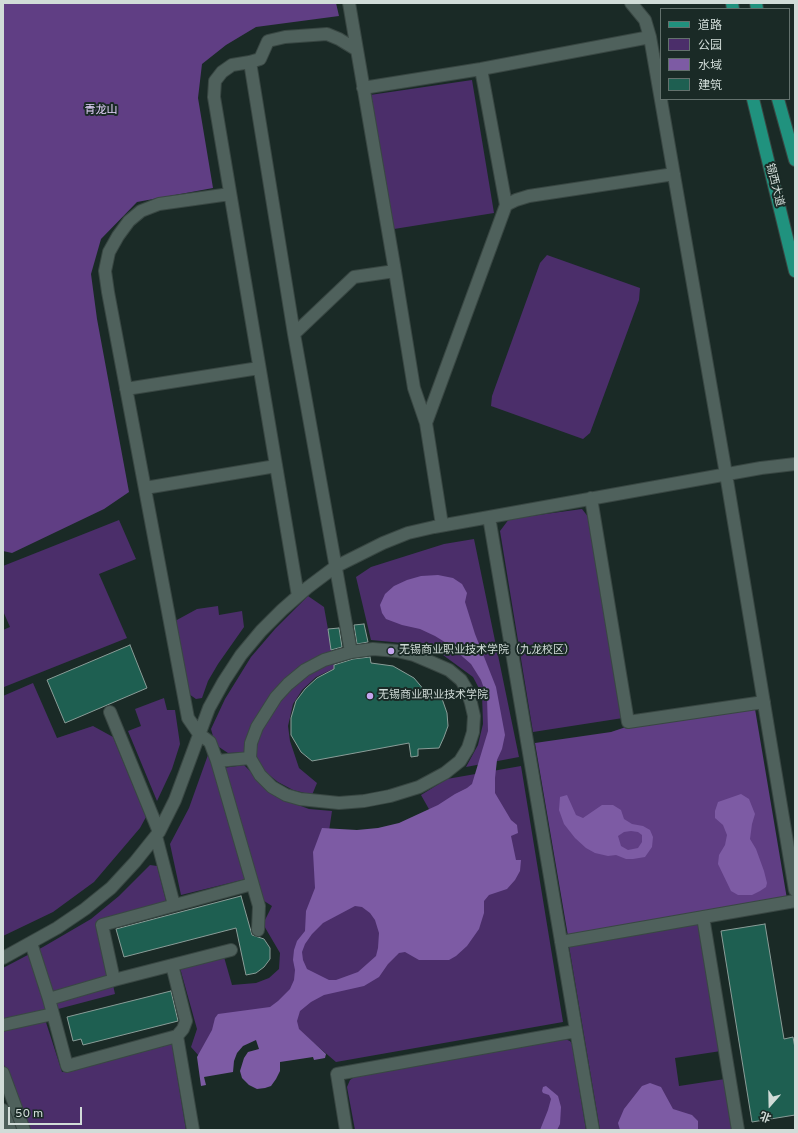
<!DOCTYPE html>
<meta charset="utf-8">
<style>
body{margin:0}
#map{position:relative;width:798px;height:1133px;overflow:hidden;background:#1a2a26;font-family:Overpass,"Noto Sans SC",sans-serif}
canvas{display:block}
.frame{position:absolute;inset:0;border:4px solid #d1dcd8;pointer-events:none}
.legend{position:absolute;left:660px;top:8px;width:130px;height:92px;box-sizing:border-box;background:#1a2a26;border:1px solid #63716d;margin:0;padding:5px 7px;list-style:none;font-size:12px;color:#d1dcd8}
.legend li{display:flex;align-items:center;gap:8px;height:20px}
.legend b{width:20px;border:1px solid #63716d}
.north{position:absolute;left:750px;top:1085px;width:40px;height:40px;-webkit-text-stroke:3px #1a2a26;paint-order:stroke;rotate:200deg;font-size:11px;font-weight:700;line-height:16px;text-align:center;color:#d1dcd8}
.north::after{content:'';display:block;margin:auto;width:14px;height:18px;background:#d1dcd8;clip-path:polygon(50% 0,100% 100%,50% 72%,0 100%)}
.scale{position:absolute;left:8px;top:1107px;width:74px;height:18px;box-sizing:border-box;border:2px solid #d1dcd8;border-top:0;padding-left:5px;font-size:12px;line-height:14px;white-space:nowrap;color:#d1dcd8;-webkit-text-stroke:3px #1a2a26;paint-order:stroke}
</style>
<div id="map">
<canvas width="798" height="1133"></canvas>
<div class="frame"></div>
<ul class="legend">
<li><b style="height:5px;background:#20927e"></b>道路</li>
<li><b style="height:11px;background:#4b2e6a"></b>公园</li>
<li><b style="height:11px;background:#7d5ba4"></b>水域</li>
<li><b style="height:11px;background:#1e5f51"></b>建筑</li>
</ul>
<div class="north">北</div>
<div class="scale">50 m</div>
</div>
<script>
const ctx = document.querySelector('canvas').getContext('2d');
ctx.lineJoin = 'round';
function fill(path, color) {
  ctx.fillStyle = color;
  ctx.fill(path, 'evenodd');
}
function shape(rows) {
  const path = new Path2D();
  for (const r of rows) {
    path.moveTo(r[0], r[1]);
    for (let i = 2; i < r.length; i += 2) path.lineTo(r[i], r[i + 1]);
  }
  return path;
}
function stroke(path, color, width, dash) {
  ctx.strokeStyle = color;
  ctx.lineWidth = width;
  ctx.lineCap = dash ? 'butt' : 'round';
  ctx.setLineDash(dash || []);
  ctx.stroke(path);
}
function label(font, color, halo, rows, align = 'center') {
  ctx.font = font + ' Overpass,"Noto Sans SC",sans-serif';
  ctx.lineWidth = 4;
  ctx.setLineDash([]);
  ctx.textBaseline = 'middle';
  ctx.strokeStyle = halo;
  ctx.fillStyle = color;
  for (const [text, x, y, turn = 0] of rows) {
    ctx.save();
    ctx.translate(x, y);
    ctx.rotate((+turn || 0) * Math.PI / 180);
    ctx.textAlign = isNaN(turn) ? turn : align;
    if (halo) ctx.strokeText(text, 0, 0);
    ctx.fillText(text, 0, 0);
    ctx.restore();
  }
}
fill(shape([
 [472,80,494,213,394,229,370,95],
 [547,255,640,288,639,300,590,433,583,439,491,406,492,396,540,263],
 [582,509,589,518,623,718,533,732,500,531,509,519],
 [119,520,136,559,99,574,127,638,4,687,3,684,3,630,10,627,3,611,3,566],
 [474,539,519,757,466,767,478,745,483,724,482,694,473,677,443,655,414,644,371,640,356,577,371,567,444,544],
 [308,596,324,607,335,668,316,677,302,690,293,704,288,726,290,741,299,768,317,783,312,795,293,790,278,782,259,767,256,752,228,753,219,747,214,740,211,729,225,699,251,657,275,629],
 [218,606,219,615,242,611,244,627,218,664,208,681,202,698,196,699,186,692,175,621,197,609],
 [33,683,57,738,93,726,113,737,146,817,140,828,94,882,53,912,3,936,3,696],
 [164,698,167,710,175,710,180,744,172,769,157,801,128,731,141,726,135,709],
 [209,752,246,879,181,895,170,844,189,808],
 [244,765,258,779,290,802,309,809,332,811,329,831,380,832,430,811,421,795,447,779,521,766,563,1022,336,1062,273,1008,199,1056,191,1047,197,1029,180,968,224,957,232,985,256,983,269,978,279,969,280,953,263,924,272,906,261,899,223,768],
 [150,865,157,866,166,901,99,921,115,994,43,1013,62,1072,172,1044,186,1130,27,1130,3,1062,3,968,43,947,91,919,119,896],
 [700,923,721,1051,675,1058,679,1086,725,1079,733,1130,600,1130,569,946],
 [565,1039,570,1041,572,1044,586,1130,355,1130,347,1087,350,1080,356,1076]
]), '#4b2e6a');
fill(shape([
 [3,3,336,3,339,16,256,27,226,45,202,64,198,98,213,188,137,202,101,239,91,274,97,319,129,492,104,509,12,553,3,551],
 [755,709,787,899,568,936,535,743,611,732,626,727]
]), '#603e84');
fill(shape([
 [438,575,453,578,462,584,467,593,465,602,475,634,496,687,505,735,502,749,497,760,495,778,495,793,511,820,517,825,518,833,511,836,516,860,521,860,520,871,515,880,507,889,489,895,484,901,484,913,479,929,467,946,456,956,449,960,419,960,405,952,399,953,388,964,379,977,364,986,324,995,311,1002,300,1011,297,1021,299,1029,326,1054,325,1058,314,1060,313,1057,280,1062,280,1071,276,1079,271,1086,265,1088,257,1089,249,1085,242,1078,240,1071,244,1058,248,1052,259,1049,256,1040,243,1046,237,1053,234,1061,233,1072,204,1077,206,1085,201,1086,197,1057,212,1030,215,1018,218,1014,270,1007,278,1001,290,989,294,980,295,970,293,960,294,950,297,941,305,931,306,911,315,888,313,852,322,828,357,830,378,828,399,823,438,805,455,794,467,788,472,784,488,731,487,697,481,680,471,664,448,644,435,636,420,629,402,625,386,619,382,613,380,605,385,594,394,586,407,580,421,576],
 [355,906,362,907,370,913,375,920,379,933,378,948,376,956,358,972,336,980,329,980,307,969,303,960,302,952,305,944,312,934,323,923],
 [741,794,749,799,755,814,752,824,750,839,756,849,764,871,767,883,766,887,760,891,752,895,738,895,731,891,718,864,719,855,725,845,727,835,723,825,715,818,715,811,718,802],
 [567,795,576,815,583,818,602,805,613,805,621,810,624,819,632,824,643,826,650,830,653,837,652,847,645,857,633,859,626,859,616,855,608,856,595,853,586,848,575,838,564,824,559,810,560,797],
 [631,831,638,832,642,835,642,842,638,848,628,850,621,846,618,836,624,832],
 [650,1083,661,1087,673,1109,692,1115,698,1121,698,1130,620,1130,618,1123,624,1109,642,1086],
 [546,1086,558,1096,561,1107,560,1124,557,1130,540,1130,548,1110,551,1099,549,1095,543,1093,542,1091,543,1087]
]), '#7d5ba4');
const building = shape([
 [364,624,368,642,357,644,354,625,364,624],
 [339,628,342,647,331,650,328,629,339,628],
 [130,645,147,688,65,723,47,680,130,645],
 [370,657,371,663,393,666,414,678,425,691,439,690,447,713,448,726,444,737,439,748,418,749,418,756,411,757,409,743,312,761,301,752,291,735,291,718,296,701,305,689,317,678,334,669,334,665,353,659,370,657],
 [241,896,252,935,264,939,270,948,270,959,264,967,256,973,246,975,236,928,124,957,116,929,241,896],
 [765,924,784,1039,793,1037,795,1048,795,1115,752,1122,721,931,765,924],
 [171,991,178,1021,83,1045,81,1039,73,1041,67,1017,171,991]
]);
fill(building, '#1e5f51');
stroke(building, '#8a9d98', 1);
const minor = shape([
 [349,3,395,271,414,388,426,423,442,525],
 [631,3,645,20,650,37,726,474,795,890],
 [250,62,294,334,351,652],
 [363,88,481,69,650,37],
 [230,194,159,204,141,211,129,221,118,236,109,252,105,271,108,292,188,718,199,734,210,742,217,761,259,906,258,930],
 [506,205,516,200,529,196,674,174],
 [294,334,354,277,395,271],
 [126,389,259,368],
 [426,423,506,205,481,69],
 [145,488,276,466],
 [591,498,628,722,764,702],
 [489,517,593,1130],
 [298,596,214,97,215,81,222,72,232,65,250,62,260,59,268,41,285,37,327,34,339,39,357,50],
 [110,712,159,832],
 [217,761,250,758,260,775,272,787,286,795,300,799,339,803,364,801,390,796,419,787,445,773,460,761,468,748,473,732,474,716,471,703,467,690,461,680,449,670,433,663,414,655,397,651,373,649,351,652,324,660,305,670,288,684,276,697,257,727,251,743,250,758],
 [156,836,174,905],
 [703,917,738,1130],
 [561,942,795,901],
 [31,943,49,999,67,1066,177,1036,183,1029,186,1021,172,965],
 [3,958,57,928,85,909,111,888,135,862,159,832,175,800,209,708,224,681,241,655,261,631,282,610,307,588,335,567,383,543,408,533,434,527,761,468,795,464],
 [114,980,102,925,252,884],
 [49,999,114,980,231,950],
 [3,1025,53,1014],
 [177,1036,193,1130],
 [3,1073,24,1130],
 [3,1110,10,1130],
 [346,1130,337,1074,576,1031]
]);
const major = shape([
 [732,3,733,9],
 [756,3,757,9],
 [753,99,795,271],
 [778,99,795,160]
]);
stroke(minor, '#394743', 14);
stroke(major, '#394743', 14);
stroke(minor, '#4f615c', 12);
stroke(major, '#20927e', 12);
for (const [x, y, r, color] of [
 [391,651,4,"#c6a6f0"],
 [370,696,4,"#c6a6f0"]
]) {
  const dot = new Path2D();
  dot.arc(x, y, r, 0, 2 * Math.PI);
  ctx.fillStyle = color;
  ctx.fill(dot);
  stroke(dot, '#1a2a26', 1.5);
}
label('11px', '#e6d5fd', '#1a2a26', [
 ["青龙山",101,111]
]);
label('11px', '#d1dcd8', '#1a2a26', [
 ["锡西大道",774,185,76]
]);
label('11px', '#d1dcd8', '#1a2a26', [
 ["无锡商业职业技术学院（九龙校区）",399,651],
 ["无锡商业职业技术学院",378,696]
], 'left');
</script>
